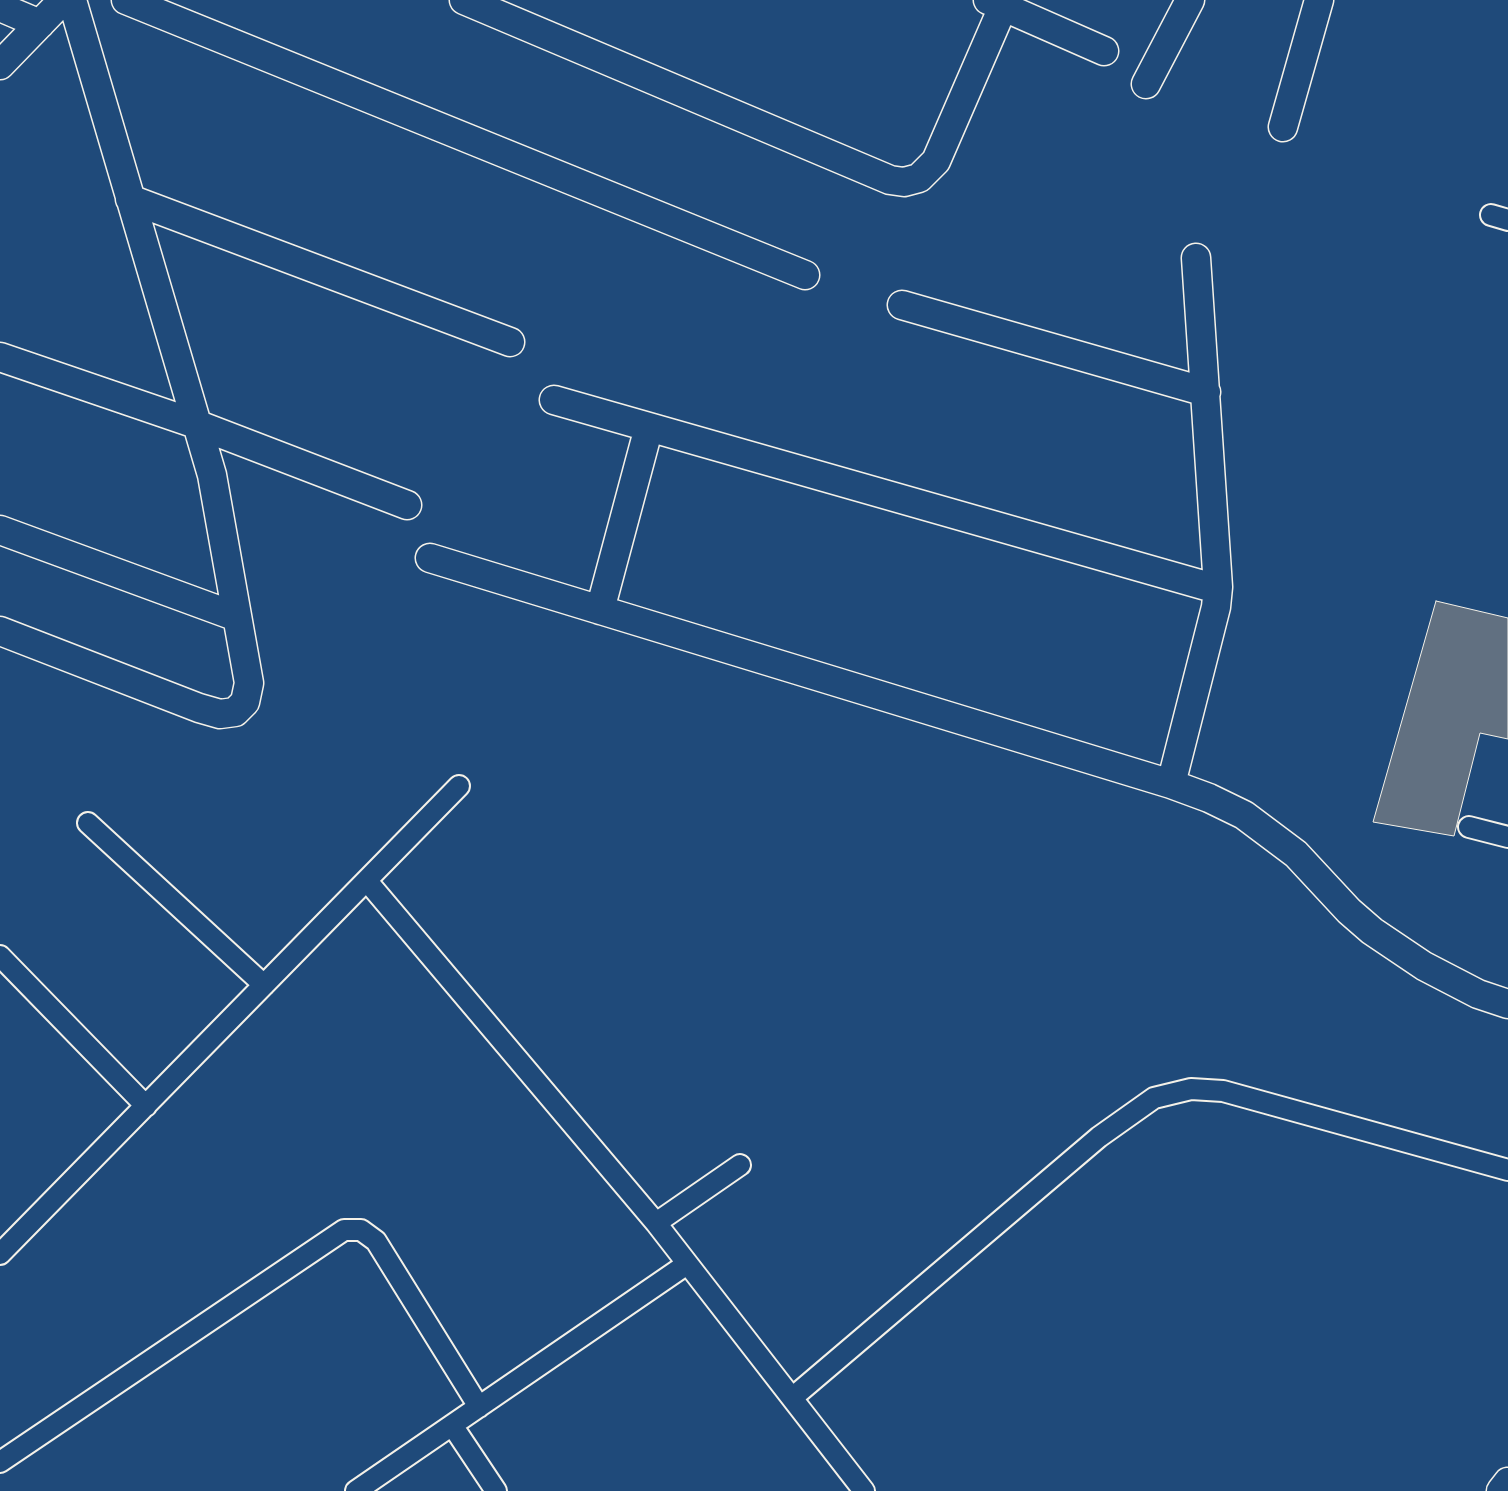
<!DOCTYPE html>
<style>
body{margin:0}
canvas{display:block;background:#1f4a7a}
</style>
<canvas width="1508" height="1491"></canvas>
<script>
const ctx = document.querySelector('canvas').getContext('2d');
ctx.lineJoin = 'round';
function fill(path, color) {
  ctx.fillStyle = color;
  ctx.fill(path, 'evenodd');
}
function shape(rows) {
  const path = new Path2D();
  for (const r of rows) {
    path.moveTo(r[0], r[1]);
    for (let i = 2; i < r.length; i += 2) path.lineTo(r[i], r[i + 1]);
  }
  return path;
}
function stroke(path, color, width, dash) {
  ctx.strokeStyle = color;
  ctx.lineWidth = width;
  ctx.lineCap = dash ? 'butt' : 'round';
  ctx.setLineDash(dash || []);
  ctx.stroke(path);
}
const building = shape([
 [1436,601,1508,618,1508,739,1480,733,1454,836,1373,822,1436,601]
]);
fill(building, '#617081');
stroke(building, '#f4f1e8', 1);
const lane = shape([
 [1491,215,1508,220],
 [88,823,264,985],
 [1469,827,1508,837],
 [367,881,656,1223,864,1491],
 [0,956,146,1106],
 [656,1223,740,1165],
 [0,1254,459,786],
 [792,1398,1099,1137,1154,1098,1191,1089,1223,1091,1508,1170],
 [452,1425,496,1491],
 [0,1462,344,1230,361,1230,376,1241,479,1407],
 [356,1491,687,1264]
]);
const street = shape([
 [126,0,805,275],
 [464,0,890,180,904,182,919,178,936,161,1006,0],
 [988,0,1104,51],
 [0,7,40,24],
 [0,65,63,0],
 [1146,84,1190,0],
 [1283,127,1319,0],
 [130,199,510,342],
 [902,305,1206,392],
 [0,357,196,424,407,505],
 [554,400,1217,589],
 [0,530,237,617],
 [430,558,1171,784,1209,798,1244,815,1296,854,1349,911,1372,931,1424,966,1478,994,1508,1004],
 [600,610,649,427],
 [0,631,199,708,220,714,235,712,245,702,249,683,212,475,72,0],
 [1171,784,1216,607,1218,587,1196,258]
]);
const primary = shape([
 [1501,1491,1508,1482]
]);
stroke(lane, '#f4f1e8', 24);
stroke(street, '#f4f1e8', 31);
stroke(primary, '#f4f1e8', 31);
stroke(lane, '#1f4a7a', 20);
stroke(street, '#1f4a7a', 28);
stroke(primary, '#1f4a7a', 28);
</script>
